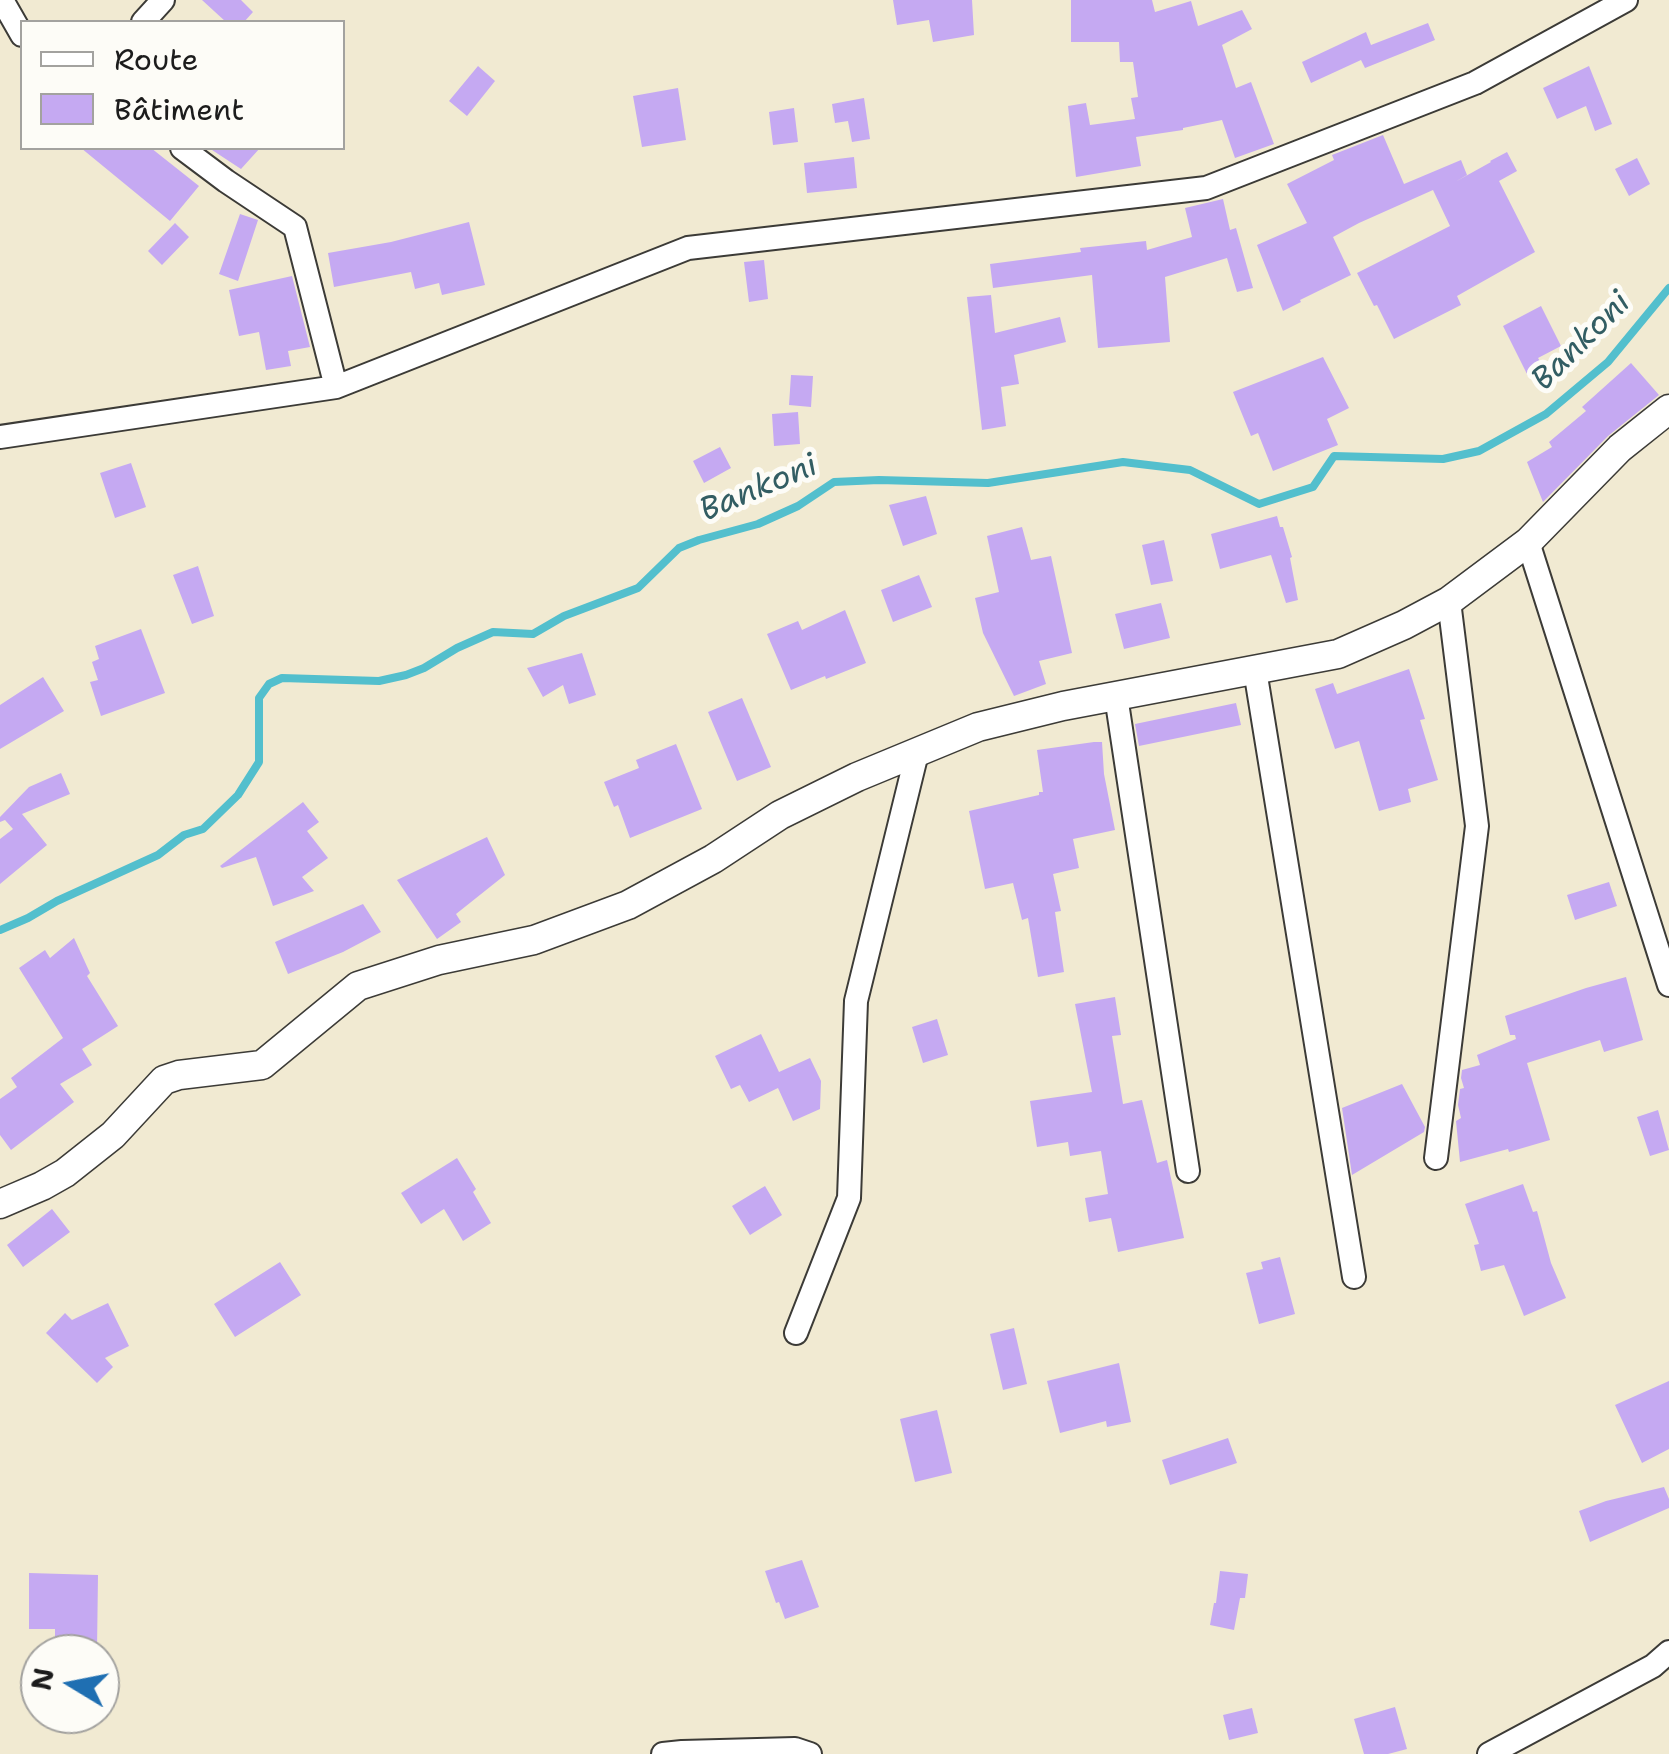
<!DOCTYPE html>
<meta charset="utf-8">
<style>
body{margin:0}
#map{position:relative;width:1669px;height:1754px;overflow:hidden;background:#f1ead2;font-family:"Shantell Sans",sans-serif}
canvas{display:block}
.legend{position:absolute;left:20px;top:20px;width:325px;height:130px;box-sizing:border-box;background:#fdfcf7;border:2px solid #a3a29f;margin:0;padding:12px 18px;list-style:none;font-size:30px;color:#1c1c1c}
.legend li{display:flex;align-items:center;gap:20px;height:50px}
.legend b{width:50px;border:2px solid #a3a29f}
.north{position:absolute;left:20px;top:1634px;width:100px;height:100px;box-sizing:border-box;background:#fdfcf7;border:2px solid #a3a29f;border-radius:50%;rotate:280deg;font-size:28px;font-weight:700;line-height:40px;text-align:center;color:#1c1c1c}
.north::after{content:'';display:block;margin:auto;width:35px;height:45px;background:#1f6fb2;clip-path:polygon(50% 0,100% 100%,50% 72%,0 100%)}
</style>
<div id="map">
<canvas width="1669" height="1754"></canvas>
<ul class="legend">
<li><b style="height:12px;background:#fff"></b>Route</li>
<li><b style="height:28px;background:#c5a9f2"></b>Bâtiment</li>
</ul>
<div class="north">N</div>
</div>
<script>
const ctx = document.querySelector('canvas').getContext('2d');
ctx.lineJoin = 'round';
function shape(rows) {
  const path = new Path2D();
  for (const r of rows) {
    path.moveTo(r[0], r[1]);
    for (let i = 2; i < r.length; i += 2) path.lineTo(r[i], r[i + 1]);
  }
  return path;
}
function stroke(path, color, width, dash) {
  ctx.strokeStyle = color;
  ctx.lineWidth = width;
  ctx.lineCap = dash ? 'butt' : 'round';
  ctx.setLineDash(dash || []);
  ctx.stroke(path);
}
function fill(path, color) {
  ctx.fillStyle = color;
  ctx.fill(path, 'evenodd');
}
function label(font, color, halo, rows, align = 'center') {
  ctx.font = font + ' "Shantell Sans",sans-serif';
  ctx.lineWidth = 10;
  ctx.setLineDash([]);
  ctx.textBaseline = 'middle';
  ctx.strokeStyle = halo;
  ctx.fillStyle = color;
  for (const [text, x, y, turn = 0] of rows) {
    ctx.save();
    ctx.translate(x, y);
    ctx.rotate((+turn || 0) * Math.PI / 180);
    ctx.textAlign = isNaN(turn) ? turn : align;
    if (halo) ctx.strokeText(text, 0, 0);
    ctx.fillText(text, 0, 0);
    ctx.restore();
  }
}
stroke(shape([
 [0,930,28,918,57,901,158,855,184,835,203,829,238,795,259,762,259,698,269,684,282,678,379,681,406,675,424,668,457,648,493,632,533,634,564,616,638,588,679,548,699,540,758,524,798,506,834,482,879,480,988,483,1123,462,1190,470,1259,504,1313,487,1334,456,1443,459,1479,451,1546,414,1608,362,1669,288]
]), '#53bfcd', 8);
fill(shape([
 [202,0,241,0,253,12,244,22,226,22],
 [893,0,972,0,974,35,933,42,929,20,897,25],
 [1071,0,1152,0,1155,12,1191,1,1198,26,1242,10,1252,29,1222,45,1236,88,1251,82,1274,144,1235,158,1222,120,1183,128,1183,130,1136,137,1141,166,1076,177,1068,106,1086,103,1090,125,1135,119,1131,98,1138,97,1133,62,1120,62,1119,42,1071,42],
 [1428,23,1435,40,1365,68,1361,60,1311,83,1302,62,1366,32,1371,45],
 [478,66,495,81,467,116,449,101],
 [1589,66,1612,124,1595,131,1586,106,1557,119,1543,88],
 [678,88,686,140,642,147,633,96],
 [864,98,870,139,852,142,848,121,835,123,832,104],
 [794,108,798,142,773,145,769,112],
 [1383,135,1404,184,1461,160,1467,175,1455,182,1491,162,1490,161,1507,152,1517,171,1499,181,1535,252,1457,296,1461,305,1394,339,1377,305,1374,306,1357,273,1450,226,1433,190,1359,223,1333,237,1351,275,1300,300,1301,302,1283,311,1257,245,1307,223,1287,184,1334,160,1332,155],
 [81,148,151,148,199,186,170,221],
 [209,148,260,148,241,169],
 [854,157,857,188,807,193,804,163],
 [1637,158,1650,184,1629,196,1615,169],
 [1223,199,1230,230,1236,228,1253,288,1237,292,1227,258,1165,277,1170,342,1098,348,1092,275,993,288,990,264,1081,252,1080,248,1146,241,1147,250,1192,237,1185,208],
 [240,214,258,220,238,281,219,274],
 [469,222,485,285,442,295,439,283,415,289,411,272,334,287,328,253,391,242],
 [175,223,189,237,162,265,148,251],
 [764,260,768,299,749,302,744,262],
 [292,276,310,347,288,351,291,366,266,370,259,332,239,336,229,290],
 [991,295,995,333,1060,317,1066,342,1014,355,1019,384,1001,387,1006,426,982,430,967,297],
 [1541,306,1561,346,1538,358,1544,368,1528,376,1503,326],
 [1323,357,1349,408,1327,419,1338,445,1273,471,1258,433,1251,436,1233,392],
 [1631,363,1659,395,1608,436,1543,502,1527,462,1552,447,1549,442,1586,411,1582,407],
 [791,375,813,376,811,407,789,405],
 [798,412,800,444,774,446,772,414],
 [720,447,731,468,704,483,693,461],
 [131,463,146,507,115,518,100,473],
 [926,496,937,534,903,546,889,505],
 [1277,516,1280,527,1283,527,1292,557,1290,558,1298,600,1286,603,1271,555,1220,569,1211,534],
 [1022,527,1031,560,1051,556,1072,653,1039,661,1046,684,1014,696,983,633,975,598,999,592,987,536],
 [1164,540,1173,581,1151,585,1142,545],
 [198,566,214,616,192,624,173,575],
 [919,575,932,607,893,622,881,590],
 [1161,603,1170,638,1124,649,1115,614],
 [845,610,866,663,826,679,825,676,791,690,767,634,798,621,802,630],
 [141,629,165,693,101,716,90,682,98,680,92,662,99,659,95,646],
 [582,653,596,695,569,704,563,685,543,697,527,668],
 [1409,669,1425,719,1420,720,1438,780,1408,789,1411,802,1379,811,1359,741,1335,749,1315,689,1333,683,1337,694],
 [43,677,64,711,0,749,0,705],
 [742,698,771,767,737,781,708,712],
 [1236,703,1241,725,1139,746,1135,724],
 [1094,742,1102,742,1104,774,1115,830,1073,839,1079,868,1053,874,1061,911,1055,912,1064,972,1038,977,1028,918,1022,920,1013,883,985,889,969,811,1039,795,1039,792,1043,792,1037,750],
 [676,744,702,809,630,838,618,805,614,807,604,782,639,768,636,760],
 [61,773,70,794,22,814,47,845,0,884,0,839,13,829,5,820,0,822,0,817,29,787],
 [303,802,319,822,307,831,328,858,302,877,314,891,273,906,256,857,222,868,220,866],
 [487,837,505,875,456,914,461,922,437,939,397,880],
 [1609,882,1617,906,1575,920,1567,895],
 [363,904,381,932,343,952,288,974,275,942],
 [74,938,90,973,87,976,118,1026,82,1049,92,1065,60,1084,74,1102,11,1150,0,1135,0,1099,17,1087,11,1078,63,1038,19,968,45,950,50,958],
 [1626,977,1643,1040,1604,1052,1600,1040,1527,1063,1550,1140,1509,1152,1508,1149,1460,1162,1456,1121,1461,1118,1458,1105,1460,1089,1464,1088,1461,1078,1462,1070,1480,1065,1477,1055,1516,1039,1515,1035,1510,1035,1505,1016,1586,988],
 [1115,997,1121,1035,1112,1036,1123,1104,1142,1100,1157,1163,1167,1160,1184,1238,1118,1252,1111,1218,1089,1222,1085,1198,1108,1194,1101,1151,1070,1156,1068,1142,1037,1147,1030,1101,1092,1092,1075,1004],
 [937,1019,948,1055,923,1063,912,1027],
 [761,1034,779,1072,810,1058,821,1081,820,1109,793,1121,778,1088,749,1102,740,1085,731,1089,715,1056],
 [1402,1084,1425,1127,1424,1132,1352,1175,1342,1108],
 [1658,1110,1669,1150,1650,1156,1637,1117],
 [457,1158,476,1189,473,1192,491,1223,463,1241,444,1209,421,1224,401,1193],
 [1523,1184,1533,1212,1537,1211,1551,1263,1566,1298,1524,1316,1504,1265,1481,1271,1474,1245,1479,1244,1465,1204],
 [765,1186,782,1215,750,1235,732,1206],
 [52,1209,70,1232,23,1267,7,1245],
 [1280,1257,1295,1314,1259,1324,1246,1273,1263,1269,1261,1262],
 [280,1262,301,1295,235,1337,214,1304],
 [108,1303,129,1346,105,1358,113,1367,97,1383,46,1333,65,1313,72,1320],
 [1014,1328,1027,1384,1003,1390,990,1334],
 [1119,1363,1131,1422,1107,1427,1106,1421,1060,1433,1047,1381],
 [1669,1381,1669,1449,1642,1463,1615,1405],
 [937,1410,952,1473,915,1482,900,1419],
 [1228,1438,1237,1463,1170,1485,1162,1460],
 [1664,1487,1669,1499,1669,1508,1590,1542,1579,1511,1606,1501],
 [802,1560,819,1607,785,1619,779,1602,776,1603,765,1571],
 [1220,1571,1248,1574,1245,1598,1240,1598,1234,1630,1210,1625,1214,1603,1216,1603],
 [29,1573,98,1575,97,1650,55,1649,55,1629,29,1629],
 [1395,1707,1407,1749,1388,1754,1364,1754,1354,1719],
 [1252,1708,1258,1733,1229,1740,1223,1715]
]), '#c5a9f2');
const minor = shape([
 [2,0,22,35],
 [143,22,163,0],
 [182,148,226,181,295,227,336,387],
 [0,437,336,387,688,248,1206,188,1475,83,1626,0],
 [1528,542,1669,985],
 [1255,670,1354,1277],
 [1116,696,1188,1171],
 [1436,1158,1477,826,1449,601],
 [796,1333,849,1198,856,1001,917,753],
 [663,1754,682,1752,795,1749,810,1754],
 [1489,1754,1653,1666,1669,1652]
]);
const tertiary = shape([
 [0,1204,42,1186,65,1173,113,1135,164,1080,179,1075,262,1065,358,986,439,960,534,940,628,905,713,859,780,815,857,777,978,727,1063,706,1338,654,1404,625,1449,601,1528,542,1620,448,1669,409]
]);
stroke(minor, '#3c3b37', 26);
stroke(tertiary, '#3c3b37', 31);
stroke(minor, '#fff', 22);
stroke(tertiary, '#fff', 28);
label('italic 32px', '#325d63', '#fdfcf7', [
 ["Bankoni",1582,342,-45],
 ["Bankoni",759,489,-23]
]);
</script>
